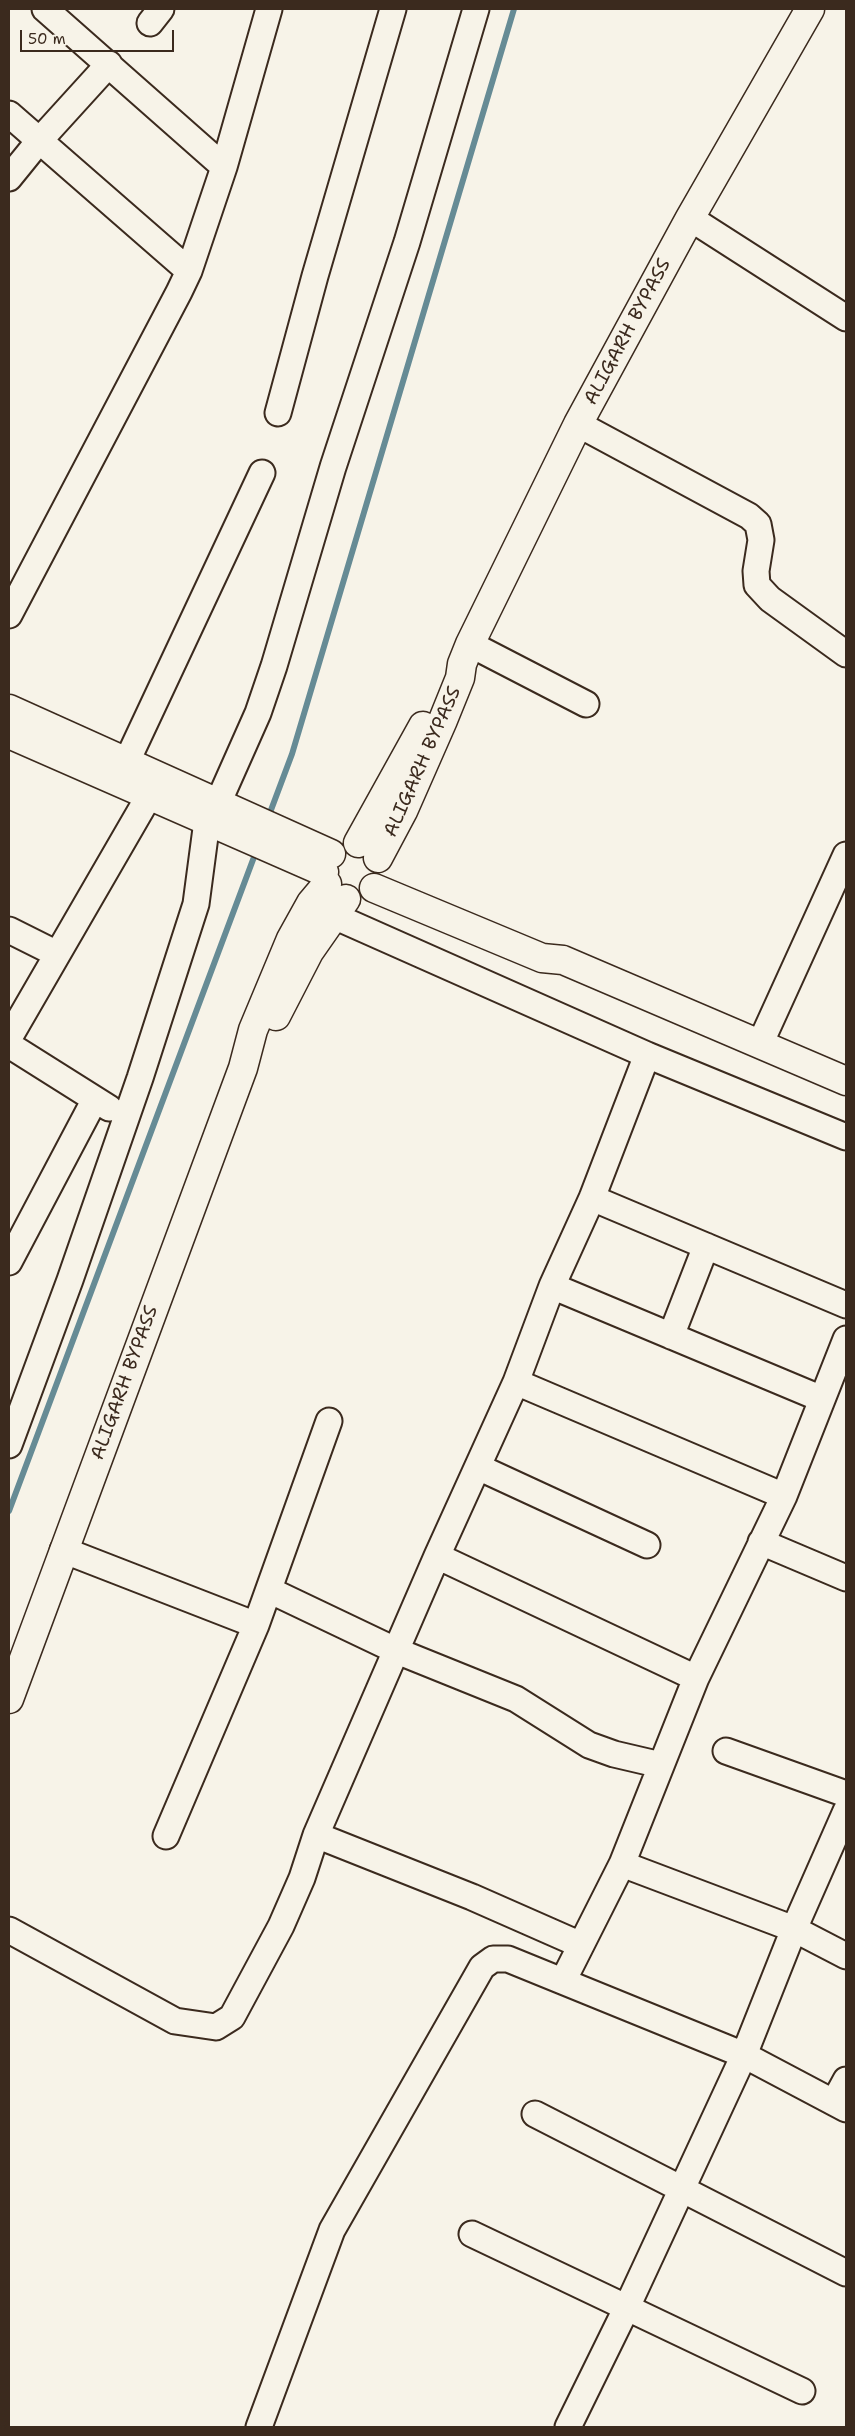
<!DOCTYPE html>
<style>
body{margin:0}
#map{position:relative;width:855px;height:2436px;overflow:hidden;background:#f7f3e8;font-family:"Shantell Sans",sans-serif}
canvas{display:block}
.frame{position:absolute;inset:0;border:10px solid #3b2a1e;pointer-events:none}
.scale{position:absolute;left:20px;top:30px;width:154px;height:22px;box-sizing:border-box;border:2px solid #3b2a1e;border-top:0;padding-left:6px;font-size:15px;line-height:18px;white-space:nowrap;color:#3b2a1e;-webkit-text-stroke:4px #f7f3e8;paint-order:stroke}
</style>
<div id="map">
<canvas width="855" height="2436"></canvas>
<div class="frame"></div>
<div class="scale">50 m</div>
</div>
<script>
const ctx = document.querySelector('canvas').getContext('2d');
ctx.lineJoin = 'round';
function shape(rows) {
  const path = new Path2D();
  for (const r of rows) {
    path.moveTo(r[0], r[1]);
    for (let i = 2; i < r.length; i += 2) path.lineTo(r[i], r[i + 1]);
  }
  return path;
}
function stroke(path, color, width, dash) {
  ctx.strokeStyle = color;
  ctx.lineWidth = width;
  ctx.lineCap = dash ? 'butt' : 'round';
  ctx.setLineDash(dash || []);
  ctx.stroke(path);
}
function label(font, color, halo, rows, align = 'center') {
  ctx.font = font + ' "Shantell Sans",sans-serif';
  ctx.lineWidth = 5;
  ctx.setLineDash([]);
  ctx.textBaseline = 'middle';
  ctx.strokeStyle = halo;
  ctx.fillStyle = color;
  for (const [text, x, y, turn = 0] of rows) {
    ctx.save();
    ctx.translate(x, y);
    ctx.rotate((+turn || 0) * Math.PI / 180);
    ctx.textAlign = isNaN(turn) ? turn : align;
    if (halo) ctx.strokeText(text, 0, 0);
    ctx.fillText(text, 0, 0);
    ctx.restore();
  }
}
stroke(shape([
 [268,818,292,754,514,9],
 [9,1511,257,849]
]), '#668b95', 6);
const minor = shape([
 [150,23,161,9],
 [9,114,189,271],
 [224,167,269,9],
 [9,178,39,141,109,64],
 [690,218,846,318],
 [278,413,315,276,393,9],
 [578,424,749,516,758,524,761,540,756,571,757,585,770,599,846,654],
 [9,615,179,292,189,271,224,167,45,9],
 [470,644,586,704],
 [127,761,262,473],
 [218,803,258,713,274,666,333,467,407,242,476,9],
 [334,916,647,1055,846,1137],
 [9,930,57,954],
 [9,1038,149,796],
 [760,1044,846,855],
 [9,1045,109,1108],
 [592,1198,846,1305],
 [9,1262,94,1101],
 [552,1286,822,1399],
 [671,1336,706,1246],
 [516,1382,784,1496],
 [9,1445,70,1280,140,1078,196,904,207,821],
 [478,1467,647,1545],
 [761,1542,846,1578],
 [63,1550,256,1625],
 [437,1556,696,1678],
 [269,1590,397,1651,516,1699,589,1745,614,1754,661,1765],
 [726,1751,846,1794],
 [316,1835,472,1897,581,1945],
 [166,1836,256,1625,329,1421],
 [622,1864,696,1678,784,1496,846,1339],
 [9,1930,175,2021,216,2027,232,2017,281,1926,302,1878,316,1835,437,1556,516,1382,552,1286,592,1198,647,1055],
 [563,1981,622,1864,794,1929,846,1956],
 [834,2102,846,2080],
 [535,2114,846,2273],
 [472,2234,802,2391],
 [259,2427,332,2230,482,1967,493,1959,508,1959,744,2055,846,2109],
 [568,2427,627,2307,744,2055,794,1929,846,1811]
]);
const major = shape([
 [9,709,331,854],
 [9,734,324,872],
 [358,843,423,726],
 [378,858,403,811,443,720,460,678,462,664,470,644,578,424,690,218,810,9],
 [374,888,542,958,563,960,846,1081],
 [276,1016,309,952,346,899],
 [9,1699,243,1068,253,1030,291,939,311,903,327,884]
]);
stroke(minor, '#3b2a1e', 29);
stroke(major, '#3b2a1e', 31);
stroke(minor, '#f7f3e8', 25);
stroke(major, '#f7f3e8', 28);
label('19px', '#3b2a1e', '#f7f3e8', [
 ["ALIGARH BYPASS",628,332,-62],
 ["ALIGARH BYPASS",423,762,-66],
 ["ALIGARH BYPASS",125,1383,-70]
]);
</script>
